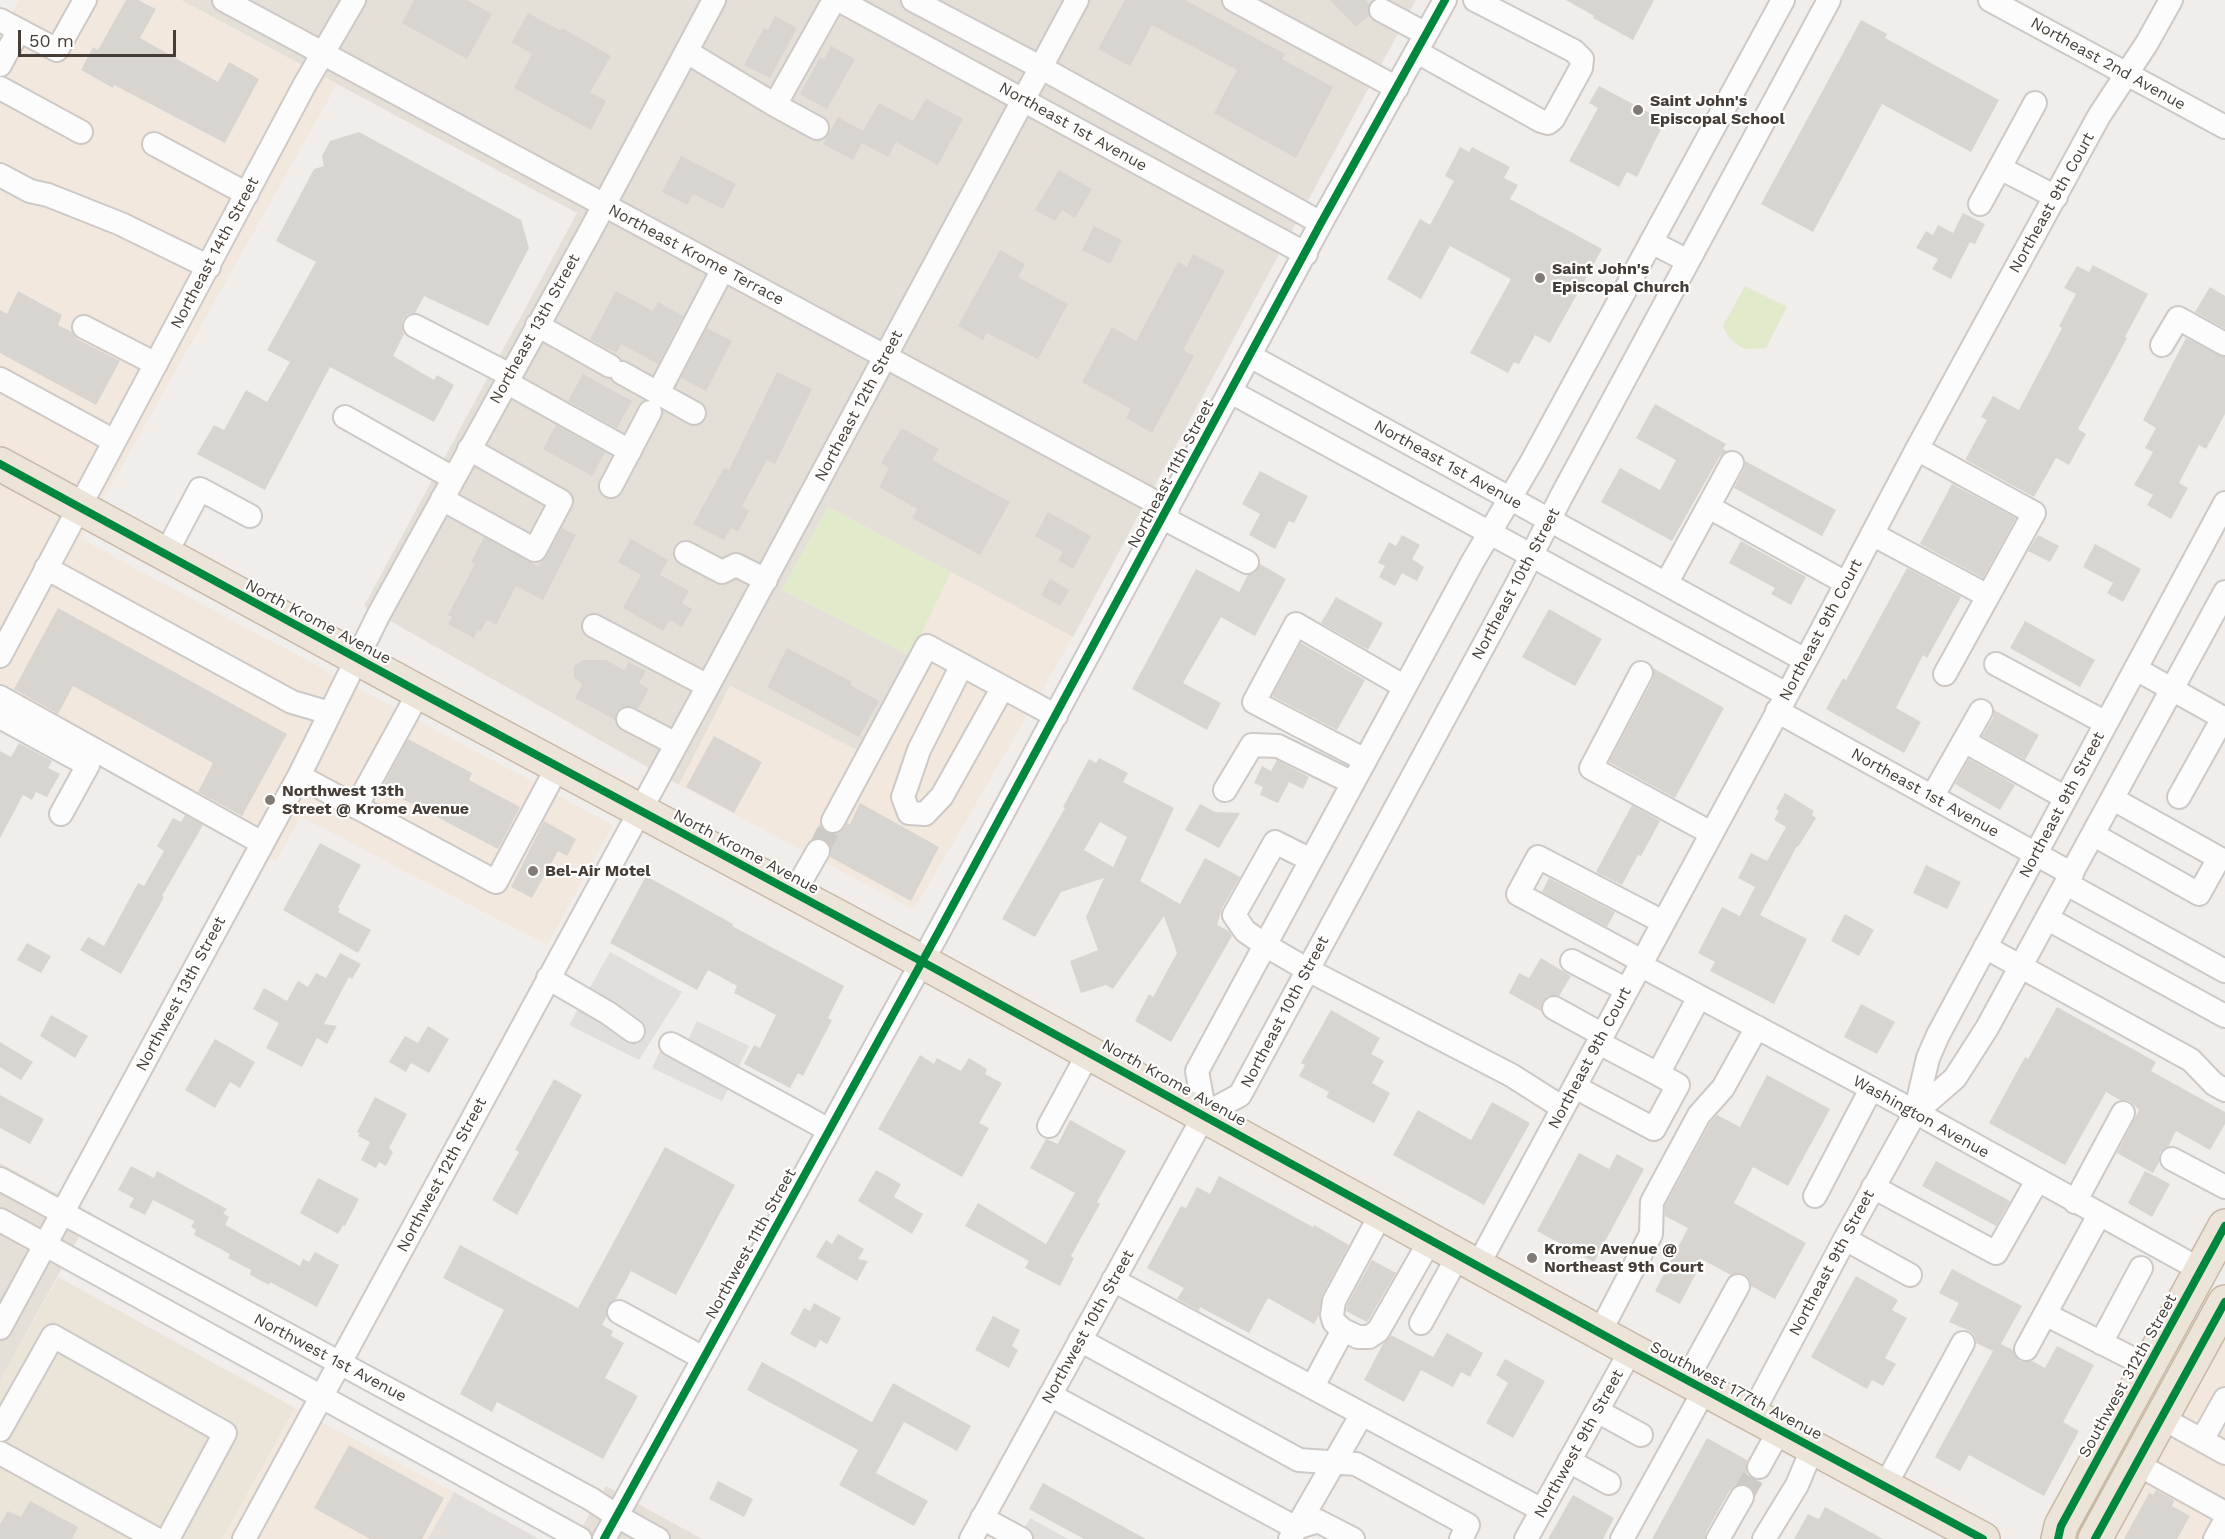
<!DOCTYPE html>
<style>
body{margin:0}
#map{position:relative;width:2225px;height:1539px;overflow:hidden;background:#f0edea;font-family:"Work Sans",sans-serif}
canvas{display:block}
.scale{position:absolute;left:18px;top:30px;width:158px;height:27px;box-sizing:border-box;border:3px solid #463e36;border-top:0;padding-left:8px;font-size:18px;line-height:21px;white-space:nowrap;color:#463e36;-webkit-text-stroke:4px #fff;paint-order:stroke}
</style>
<div id="map">
<canvas width="2225" height="1539"></canvas>
<div class="scale">50 m</div>
</div>
<script>
const ctx = document.querySelector('canvas').getContext('2d');
ctx.lineJoin = 'round';
function fill(path, color) {
  ctx.fillStyle = color;
  ctx.fill(path, 'evenodd');
}
function shape(rows) {
  const path = new Path2D();
  for (const r of rows) {
    path.moveTo(r[0], r[1]);
    for (let i = 2; i < r.length; i += 2) path.lineTo(r[i], r[i + 1]);
  }
  return path;
}
function stroke(path, color, width, dash) {
  ctx.strokeStyle = color;
  ctx.lineWidth = width;
  ctx.lineCap = dash ? 'butt' : 'round';
  ctx.setLineDash(dash || []);
  ctx.stroke(path);
}
function label(font, color, halo, rows, align = 'center') {
  ctx.font = font + ' "Work Sans",sans-serif';
  ctx.lineWidth = 4.5;
  ctx.setLineDash([]);
  ctx.textBaseline = 'middle';
  ctx.strokeStyle = halo;
  ctx.fillStyle = color;
  for (const [text, x, y, turn = 0] of rows) {
    ctx.save();
    ctx.translate(x, y);
    ctx.rotate((+turn || 0) * Math.PI / 180);
    ctx.textAlign = isNaN(turn) ? turn : align;
    if (halo) ctx.strokeText(text, 0, 0);
    ctx.fillText(text, 0, 0);
    ctx.restore();
  }
}
fill(shape([
 [181,0,1416,0,1073,637,828,507,782,590,911,656,859,752,730,686,679,785,364,606,577,213],
 [0,1163,92,1213,0,1381],
 [606,1486,702,1539,575,1539]
]), '#e4dfd7');
fill(shape([
 [19,0,181,0,337,84,81,539,613,825,547,945,301,817,276,861,0,710,0,34],
 [951,572,1073,637,914,910,679,785,730,686,859,751,911,656],
 [2225,1327,2225,1539,2113,1539],
 [295,1408,454,1492,539,1539,222,1539]
]), '#f3e8dd');
fill(shape([
 [58,1277,295,1408,222,1539,0,1539,0,1381]
]), '#ebe4d9');
fill(shape([
 [1745,286,1787,307,1766,348,1745,349,1739,346,1728,336,1723,326],
 [828,507,951,572,911,656,782,590]
]), '#e1eaca');
fill(shape([
 [610,952,682,992,639,1060,569,1025],
 [697,1021,749,1046,722,1101,652,1068,669,1033,687,1042],
 [454,1492,539,1539,428,1539],
 [1030,1518,1068,1539,1018,1539]
]), '#e2dedb');
fill(shape([
 [126,0,138,0,156,9,140,38,218,82,229,62,259,79,225,143,114,85,113,88,81,70,93,47,98,50],
 [414,0,467,0,492,14,467,59,402,23],
 [1125,0,1185,0,1285,54,1282,59,1333,87,1296,158,1214,113,1237,70,1152,25,1130,66,1098,49],
 [1330,0,1366,0,1369,4,1369,15,1356,27],
 [1566,0,1654,0,1633,40,1593,18,1594,16],
 [528,13,561,31,562,28,611,56,590,92,606,101,591,130,514,88,532,54,512,42],
 [775,16,797,28,770,78,744,65,764,28,768,30],
 [1861,20,1887,34,1885,38,1999,100,1971,152,1882,104,1813,232,1761,204],
 [831,46,855,59,827,109,800,94,820,57,824,59],
 [1599,86,1665,121,1637,177,1627,172,1619,187,1569,161,1598,108,1589,103],
 [926,99,963,119,938,165,896,142,888,157,862,143,853,160,823,144,838,117,863,131,879,103,913,121],
 [359,132,521,220,529,248,488,326,424,296,415,313,408,314,403,319,402,327,404,334,393,356,434,380,437,375,454,385,434,422,330,367,265,490,197,454,214,425,224,430,246,390,267,402,290,362,267,350,316,262,276,241,314,169,324,166,322,156,330,141],
 [1460,147,1469,152,1472,147,1510,167,1504,178,1518,185,1510,199,1602,249,1550,343,1535,335,1519,364,1514,362,1508,373,1470,353,1511,279,1450,246,1421,299,1387,279,1420,219,1430,225,1454,181,1445,176],
 [681,156,736,184,723,209,693,194,687,205,662,192],
 [1059,170,1092,189,1075,218,1062,210,1055,221,1035,210],
 [1963,213,1985,224,1975,244,1970,242,1951,279,1932,269,1938,259,1916,248,1926,231,1933,235,1938,225,1953,233],
 [1094,226,1122,240,1110,264,1082,250],
 [1000,250,1025,264,1018,277,1068,304,1038,359,987,333,983,340,958,326],
 [1193,254,1225,271,1183,350,1194,356,1152,433,1126,418,1131,409,1082,382,1112,327,1136,341,1178,262,1187,267],
 [2093,265,2148,294,2125,337,2127,338,2078,429,2086,434,2069,465,2056,458,2034,497,1966,460,1966,458,1987,420,1981,417,1993,396,2019,410,2062,328,2059,326,2076,294,2064,288,2077,266,2089,272],
 [2210,287,2225,296,2225,329,2195,312],
 [18,291,62,315,58,325,72,332,77,339,120,361,96,405,0,353,0,310,7,314],
 [616,291,653,311,658,302,683,316,658,364,621,344,616,353,590,339],
 [707,328,732,341,706,391,681,378],
 [2186,338,2225,357,2225,414,2206,449,2199,445,2179,483,2188,488,2171,519,2147,505,2153,495,2134,485,2153,452,2145,448,2156,428,2143,420],
 [777,372,812,389,775,464,767,460,742,506,749,511,738,532,731,528,724,540,693,524,724,468,729,470],
 [583,374,632,401,617,428,568,401],
 [1655,404,1726,444,1723,449,1727,451,1720,456,1709,475,1672,541,1601,502,1620,468,1660,490,1676,460,1636,438],
 [556,425,605,452,592,476,543,449],
 [902,428,939,449,932,460,1010,502,980,555,912,518,917,509,879,487,889,468,881,463],
 [1745,461,1836,510,1822,536,1734,488,1744,469],
 [1260,471,1308,496,1294,523,1289,521,1275,549,1249,535,1260,514,1242,504],
 [1952,484,2016,518,1983,578,1920,544],
 [1048,512,1091,536,1073,569,1058,560,1063,552,1035,536],
 [562,528,576,535,543,600,516,586,496,625,487,620,480,632,477,630,474,638,448,624,452,617,448,615,475,564,471,562,484,537,538,566,547,556],
 [1402,535,1420,545,1412,559,1424,567,1417,581,1402,573,1395,586,1379,577,1385,566,1378,563,1389,542,1396,546],
 [2038,535,2059,546,2050,562,2028,551],
 [631,539,668,560,660,575,689,591,682,603,692,609,682,627,670,620,663,631,623,608,641,575,618,562],
 [1741,541,1806,577,1791,605,1771,594,1775,588,1729,563],
 [2095,544,2141,569,2123,602,2107,593,2113,583,2083,567],
 [1260,564,1286,579,1255,636,1221,617,1183,683,1221,703,1207,730,1132,689,1196,569,1239,592,1248,575,1255,573],
 [1907,568,1961,597,1927,658,1923,655,1896,708,1921,722,1904,753,1826,709,1843,678,1846,680],
 [1050,579,1069,590,1060,606,1041,595],
 [1336,597,1383,623,1368,650,1321,623],
 [58,608,287,734,242,816,198,792,213,763,73,686,58,714,14,689],
 [1549,609,1602,639,1575,686,1522,657],
 [2025,621,2095,660,2080,687,2010,648],
 [1301,643,1365,680,1337,730,1272,696],
 [787,648,852,682,850,685,879,701,859,737,767,687],
 [583,660,606,660,624,670,629,662,646,671,639,683,649,689,638,709,628,706,621,707,616,713,615,720,575,698,582,685,574,677,574,666],
 [1653,668,1724,708,1675,798,1609,762,1653,679],
 [1994,710,2039,735,2025,760,1982,736,1993,718],
 [714,736,762,762,734,813,686,787],
 [408,739,472,773,469,780,520,807,498,849,382,788],
 [19,743,52,761,48,768,60,774,47,797,36,792,32,800,23,795,0,838,0,751,11,757],
 [1099,758,1128,773,1123,782,1174,808,1140,881,1180,904,1205,858,1240,877,1222,908,1217,925,1229,931,1232,936,1171,1042,1135,1021,1149,994,1153,997,1177,953,1164,916,1113,989,1106,985,1081,993,1070,961,1098,950,1086,917,1104,878,1061,892,1035,937,1002,919,1065,808,1063,807,1089,759,1096,763],
 [1100,822,1127,837,1113,867,1084,850],
 [1969,759,2015,785,2000,810,1955,784],
 [1277,760,1309,777,1303,789,1289,782,1278,803,1260,795,1263,787,1254,783,1262,766,1271,771],
 [1785,793,1814,811,1812,815,1816,818,1798,847,1797,846,1760,915,1807,939,1774,1004,1710,971,1715,962,1698,953,1722,907,1740,916,1755,887,1738,878,1751,853,1767,861,1786,827,1774,820,1779,811,1776,809],
 [860,803,939,847,911,901,830,857,831,850,829,844,824,839,812,839,820,824,827,833,834,834,841,832,847,823,850,824],
 [1200,804,1215,812,1240,813,1219,848,1185,830],
 [1632,805,1660,821,1641,856,1638,855,1622,885,1596,872],
 [185,815,203,825,162,896,164,897,121,974,80,950,88,937,104,946,138,883,144,886,164,851,157,846,173,818,181,822],
 [544,821,576,839,567,856,558,851,532,898,511,887],
 [320,843,361,865,338,907,340,909,338,912,371,930,358,953,283,910],
 [1926,865,1961,882,1947,909,1913,893],
 [646,876,733,924,732,926,844,986,828,1018,832,1020,803,1076,798,1073,790,1088,744,1064,754,1045,760,1048,776,1015,734,993,737,986,708,970,697,990,610,943],
 [1549,878,1615,912,1607,927,1542,892],
 [1845,914,1874,930,1859,956,1831,941],
 [27,943,51,956,41,973,17,960],
 [340,953,361,964,352,979,349,977,324,1024,337,1026,327,1044,317,1038,302,1067,266,1048,279,1023,253,1009,264,988,287,1001,298,981,308,987,316,973,326,978],
 [1541,958,1571,976,1559,996,1548,996,1543,1001,1541,1011,1509,993,1519,973,1529,978],
 [1861,1004,1895,1022,1877,1054,1844,1037],
 [2057,1007,2156,1062,2151,1071,2225,1112,2225,1124,2210,1150,2176,1131,2168,1147,2160,1152,2159,1162,2153,1173,2117,1153,2139,1110,2130,1101,2120,1100,2106,1092,2065,1165,1989,1123,2025,1057,2028,1059],
 [1331,1010,1380,1038,1371,1054,1384,1061,1372,1083,1390,1093,1374,1123,1326,1097,1329,1092,1299,1076,1305,1065,1301,1063],
 [51,1015,88,1036,75,1058,40,1036],
 [428,1026,449,1039,429,1073,411,1063,406,1072,389,1062,405,1036,418,1043],
 [215,1039,255,1062,240,1088,230,1082,215,1108,185,1090],
 [0,1042,33,1062,21,1080,0,1067],
 [920,1055,934,1064,937,1058,961,1071,969,1058,987,1069,985,1074,1002,1083,979,1123,989,1128,962,1177,878,1129],
 [1767,1075,1830,1109,1788,1186,1753,1167,1734,1203,1806,1243,1775,1299,1751,1286,1750,1280,1745,1275,1738,1273,1731,1275,1703,1260,1680,1304,1655,1291,1688,1228,1665,1216,1665,1206,1710,1123,1717,1115,1740,1127],
 [554,1079,582,1095,517,1215,492,1200,519,1152,515,1150],
 [0,1095,44,1119,30,1144,0,1128],
 [375,1097,407,1114,389,1148,393,1152,386,1166,379,1162,376,1168,361,1160,370,1142,358,1136,360,1133,357,1132],
 [1492,1102,1530,1123,1484,1205,1393,1155,1418,1110,1471,1140],
 [1070,1120,1126,1151,1097,1202,1100,1204,1071,1256,1074,1258,1060,1286,1025,1268,1029,1261,965,1226,978,1203,1046,1244,1075,1193,1030,1168,1046,1139,1058,1144],
 [665,1147,735,1185,676,1295,631,1271,616,1299,607,1306,607,1316,602,1325,613,1331,611,1336,624,1343,605,1378,638,1396,603,1459,497,1402,492,1412,460,1394,504,1310,443,1278,460,1245,578,1308],
 [1579,1153,1609,1169,1617,1154,1644,1169,1594,1262,1537,1231],
 [1936,1161,2010,1201,1996,1226,1922,1186],
 [131,1166,154,1178,157,1171,227,1209,223,1213,229,1217,225,1225,300,1266,303,1259,309,1262,315,1252,339,1265,317,1307,270,1282,269,1285,250,1275,251,1270,228,1258,230,1254,194,1235,196,1230,191,1227,194,1221,153,1200,145,1215,129,1207,134,1198,118,1190],
 [876,1170,901,1184,894,1197,923,1214,912,1234,858,1201],
 [2145,1171,2170,1184,2152,1217,2128,1203],
 [1219,1176,1313,1227,1314,1225,1349,1245,1322,1295,1319,1315,1314,1324,1268,1298,1249,1333,1200,1307,1199,1311,1177,1299,1184,1288,1147,1268,1181,1206,1186,1208,1197,1187,1210,1194],
 [318,1178,359,1199,345,1226,343,1225,338,1234,300,1213],
 [838,1234,864,1249,858,1259,868,1261,857,1281,816,1257,826,1240,832,1244],
 [1372,1260,1396,1273,1367,1322,1346,1311,1347,1305],
 [1952,1269,2022,1306,2001,1344,2013,1350,2019,1361,2026,1362,2032,1361,2045,1368,2057,1346,2094,1365,2063,1422,2079,1431,2044,1496,1969,1455,1960,1471,1935,1457,1993,1351,1976,1343,1975,1336,1970,1331,1949,1322,1959,1303,1939,1293],
 [1856,1276,1898,1300,1892,1310,1907,1318,1885,1358,1896,1364,1883,1386,1872,1380,1867,1389,1811,1357],
 [814,1303,841,1318,827,1344,820,1340,816,1348,790,1334,804,1308,810,1311],
 [993,1316,1020,1330,1012,1346,1018,1350,1009,1368,975,1350],
 [1447,1333,1483,1353,1470,1377,1461,1372,1453,1387,1421,1370,1404,1402,1364,1380,1383,1344,1391,1335,1433,1357],
 [1505,1359,1545,1381,1513,1438,1486,1423,1508,1383,1496,1375],
 [762,1362,872,1422,893,1383,971,1426,957,1451,904,1422,876,1473,928,1501,914,1526,839,1485,858,1450,747,1390],
 [1707,1438,1747,1460,1746,1467,1747,1473,1742,1484,1736,1485,1730,1490,1706,1532,1705,1539,1652,1539],
 [349,1445,444,1498,422,1539,370,1539,314,1508],
 [718,1481,753,1499,744,1517,709,1499],
 [1043,1483,1146,1539,1084,1539,1029,1509],
 [2156,1490,2174,1500,2172,1506,2190,1516,2177,1539,2124,1539,2149,1493,2153,1495],
 [1573,1495,1614,1518,1603,1539,1548,1539],
 [30,1501,78,1527,72,1539,0,1539,0,1524,8,1511,21,1517],
 [1825,1507,1883,1539,1794,1539,1808,1514,1819,1519]
]), '#d8d5d1');
stroke(shape([
 [818,851,833,821],
 [1742,1497,1759,1467]
]), '#cecac6', 22, [22, 11]);
const minor = shape([
 [224,0,1168,509],
 [839,0,1306,254],
 [913,0,1040,67,1321,223],
 [1234,0,1397,88],
 [1990,0,2225,127],
 [1381,10,1426,34],
 [0,20,57,50,85,0],
 [687,52,775,105,834,0],
 [1417,52,1541,121,1548,123,1553,119,1581,68,1582,59,1574,51,1475,0],
 [0,65,19,30],
 [0,88,81,132],
 [775,105,817,128],
 [154,144,247,194],
 [2000,168,2056,197],
 [0,175,30,191,48,195,121,224,209,267],
 [1980,204,2035,103],
 [1651,242,1688,261],
 [537,325,610,366],
 [415,326,510,375],
 [84,327,156,364],
 [2162,345,2178,318,2225,344],
 [1250,356,1805,660],
 [622,373,694,413],
 [0,379,114,441],
 [506,382,630,451],
 [1231,392,1786,694],
 [658,393,723,269],
 [345,417,453,478],
 [1917,449,2034,513,1945,674],
 [611,486,650,412],
 [442,499,535,550,561,501,469,449],
 [1716,511,1846,583],
 [1163,518,1247,562],
 [1872,534,1988,596],
 [686,553,722,572,736,565,766,580],
 [165,555,200,489,250,516],
 [46,568,292,702,330,713],
 [1666,584,1732,463],
 [594,626,708,686],
 [0,656,305,84,354,0],
 [1996,664,2106,723],
 [962,665,919,750,903,797,909,813,925,814,942,796,1003,687],
 [2136,669,2225,719],
 [1641,673,1591,768,1711,833],
 [0,697,262,843],
 [1777,711,2072,874],
 [0,717,88,765,61,814],
 [628,719,676,744],
 [1964,741,2066,798],
 [1365,760,1254,702,1296,624,1405,687],
 [299,776,496,882,558,766],
 [1225,790,1252,745,1278,746,1353,783],
 [1932,797,1981,711],
 [2179,797,2223,718],
 [356,807,419,692],
 [833,821,927,646,1056,716],
 [2094,835,2199,894,2219,858,2113,799],
 [1311,860,1275,842,1234,915,1245,931,1265,945,1308,970,1511,1075,1563,1108],
 [2067,884,2225,971],
 [794,893,818,851],
 [2048,919,2225,1016],
 [1985,947,2191,1060,2214,1084,2225,1090],
 [1572,961,1627,990],
 [1642,961,1518,894,1538,857,1663,922],
 [1640,965,1895,1101,2201,1270],
 [548,978,608,1013,633,1031],
 [1554,1008,1603,1035],
 [1599,1043,1658,1074,1699,997],
 [671,1044,829,1130],
 [1575,1087,1654,1129,1678,1085,1658,1074],
 [1915,1113,1955,1078,1987,1028,2225,592],
 [1205,1114,1240,1095,1517,584,1561,497,1829,0],
 [1205,1114,1197,1071,1473,561,1532,461,1783,0],
 [1049,1126,1089,1052],
 [2172,1159,2225,1187],
 [0,1179,591,1499,617,1516,658,1539],
 [1873,1187,1996,1253,2037,1181],
 [1815,1196,1871,1089],
 [2075,1202,2123,1113],
 [1382,1212,1334,1301,1332,1315,1334,1322,1343,1330,1358,1337,1369,1337,1378,1331,1431,1239],
 [0,1220,580,1539],
 [1845,1239,1910,1275],
 [1478,1265,1816,641,1917,449,2099,116,2147,43,2171,0],
 [1113,1280,1362,1414,1290,1539],
 [619,1312,703,1358],
 [2045,1314,2149,1367],
 [1421,1323,1459,1254],
 [0,1328,299,776,379,614,587,237,714,0],
 [1600,1332,1651,1234,1652,1202,1699,1115,1723,1088,1757,1027],
 [1080,1340,1299,1460,1356,1464,1468,1525,1461,1539],
 [2101,1343,2141,1268],
 [2026,1349,2099,1215],
 [1687,1379,1738,1286],
 [1313,1386,1343,1330],
 [1050,1395,1296,1528,1318,1521,1353,1539],
 [1597,1411,1641,1435],
 [1362,1414,1542,1510],
 [1752,1414,1845,1239,1915,1113,1928,1058,1938,1035,2225,503],
 [2162,1418,2225,1453],
 [0,1430,53,1336,225,1433,168,1539],
 [2202,1440,2225,1399],
 [0,1453,156,1539],
 [1569,1461,1609,1483],
 [2137,1464,2225,1513],
 [1759,1467,1780,1429],
 [1885,1486,1963,1343],
 [982,1518,1021,1539],
 [244,1539,708,686,1077,0],
 [604,1539,939,931,1321,223,1445,0],
 [971,1539,1205,1114],
 [1526,1539,1631,1350],
 [1622,1539,1705,1389],
 [1718,1539,1742,1497],
 [1764,1539,1797,1485,1813,1447],
 [2215,1539,2225,1521]
]);
const highway = shape([
 [0,464,419,692,921,961,1631,1350,1983,1539],
 [2058,1539,2061,1526,2225,1226],
 [2095,1539,2225,1302]
]);
stroke(minor, '#cdc9c6', 26);
stroke(highway, '#c8b8a5', 36);
stroke(minor, '#fdfcfc', 22);
stroke(highway, '#ece4d9', 33);
stroke(shape([
 [0,464,419,692,921,961,1631,1350,1983,1539],
 [604,1539,939,931,1321,223,1445,0],
 [2058,1539,2061,1526,2225,1226],
 [2095,1539,2225,1302]
]), '#00873e', 8);
for (const [x, y, r, color] of [
 [1638,110,6,"#827b75"],
 [1540,278,6,"#827b75"],
 [270,800,6,"#827b75"],
 [533,871,6,"#827b75"],
 [1532,1258,6,"#827b75"]
]) {
  const dot = new Path2D();
  dot.arc(x, y, r, 0, 2 * Math.PI);
  ctx.fillStyle = color;
  ctx.fill(dot);
  stroke(dot, '#fff', 2);
}
label('16px', '#463e36', '#fff', [
 ["Northeast 2nd Avenue",2108,64,29],
 ["Northeast 1st Avenue",1073,127,29],
 ["Northeast 9th Court",2052,203,-61],
 ["Northeast 14th Street",215,253,-62],
 ["Northeast Krome Terrace",696,255,28],
 ["Northeast 13th Street",535,329,-61],
 ["Northeast 12th Street",859,406,-62],
 ["Northeast 1st Avenue",1448,465,29],
 ["Northeast 11th Street",1171,474,-62],
 ["Northeast 10th Street",1516,584,-62],
 ["North Krome Avenue",318,622,28],
 ["Northeast 9th Court",1821,630,-62],
 ["Northeast 1st Avenue",1925,793,29],
 ["Northeast 9th Street",2062,805,-62],
 ["North Krome Avenue",746,852,28],
 ["Northwest 13th Street",181,994,-62],
 ["Northeast 10th Street",1285,1012,-62],
 ["Northeast 9th Court",1590,1058,-62],
 ["North Krome Avenue",1174,1083,29],
 ["Washington Avenue",1921,1117,29],
 ["Northwest 12th Street",442,1175,-62],
 ["Northwest 11th Street",751,1244,-61],
 ["Northeast 9th Street",1832,1263,-62],
 ["Northwest 10th Street",1088,1327,-61],
 ["Northwest 1st Avenue",330,1358,28],
 ["Southwest 312th Street",2128,1376,-61],
 ["Southwest 177th Avenue",1736,1391,28],
 ["Northwest 9th Street",1579,1444,-61]
]);
label('bold 16px', '#463e36', '#fff', [
 ["Saint John's",1650,101],
 ["Episcopal School",1650,119],
 ["Saint John's",1552,269],
 ["Episcopal Church",1552,287],
 ["Northwest 13th",282,791],
 ["Street @ Krome Avenue",282,809],
 ["Bel-Air Motel",545,871],
 ["Krome Avenue @",1544,1249],
 ["Northeast 9th Court",1544,1267]
], 'left');
</script>
